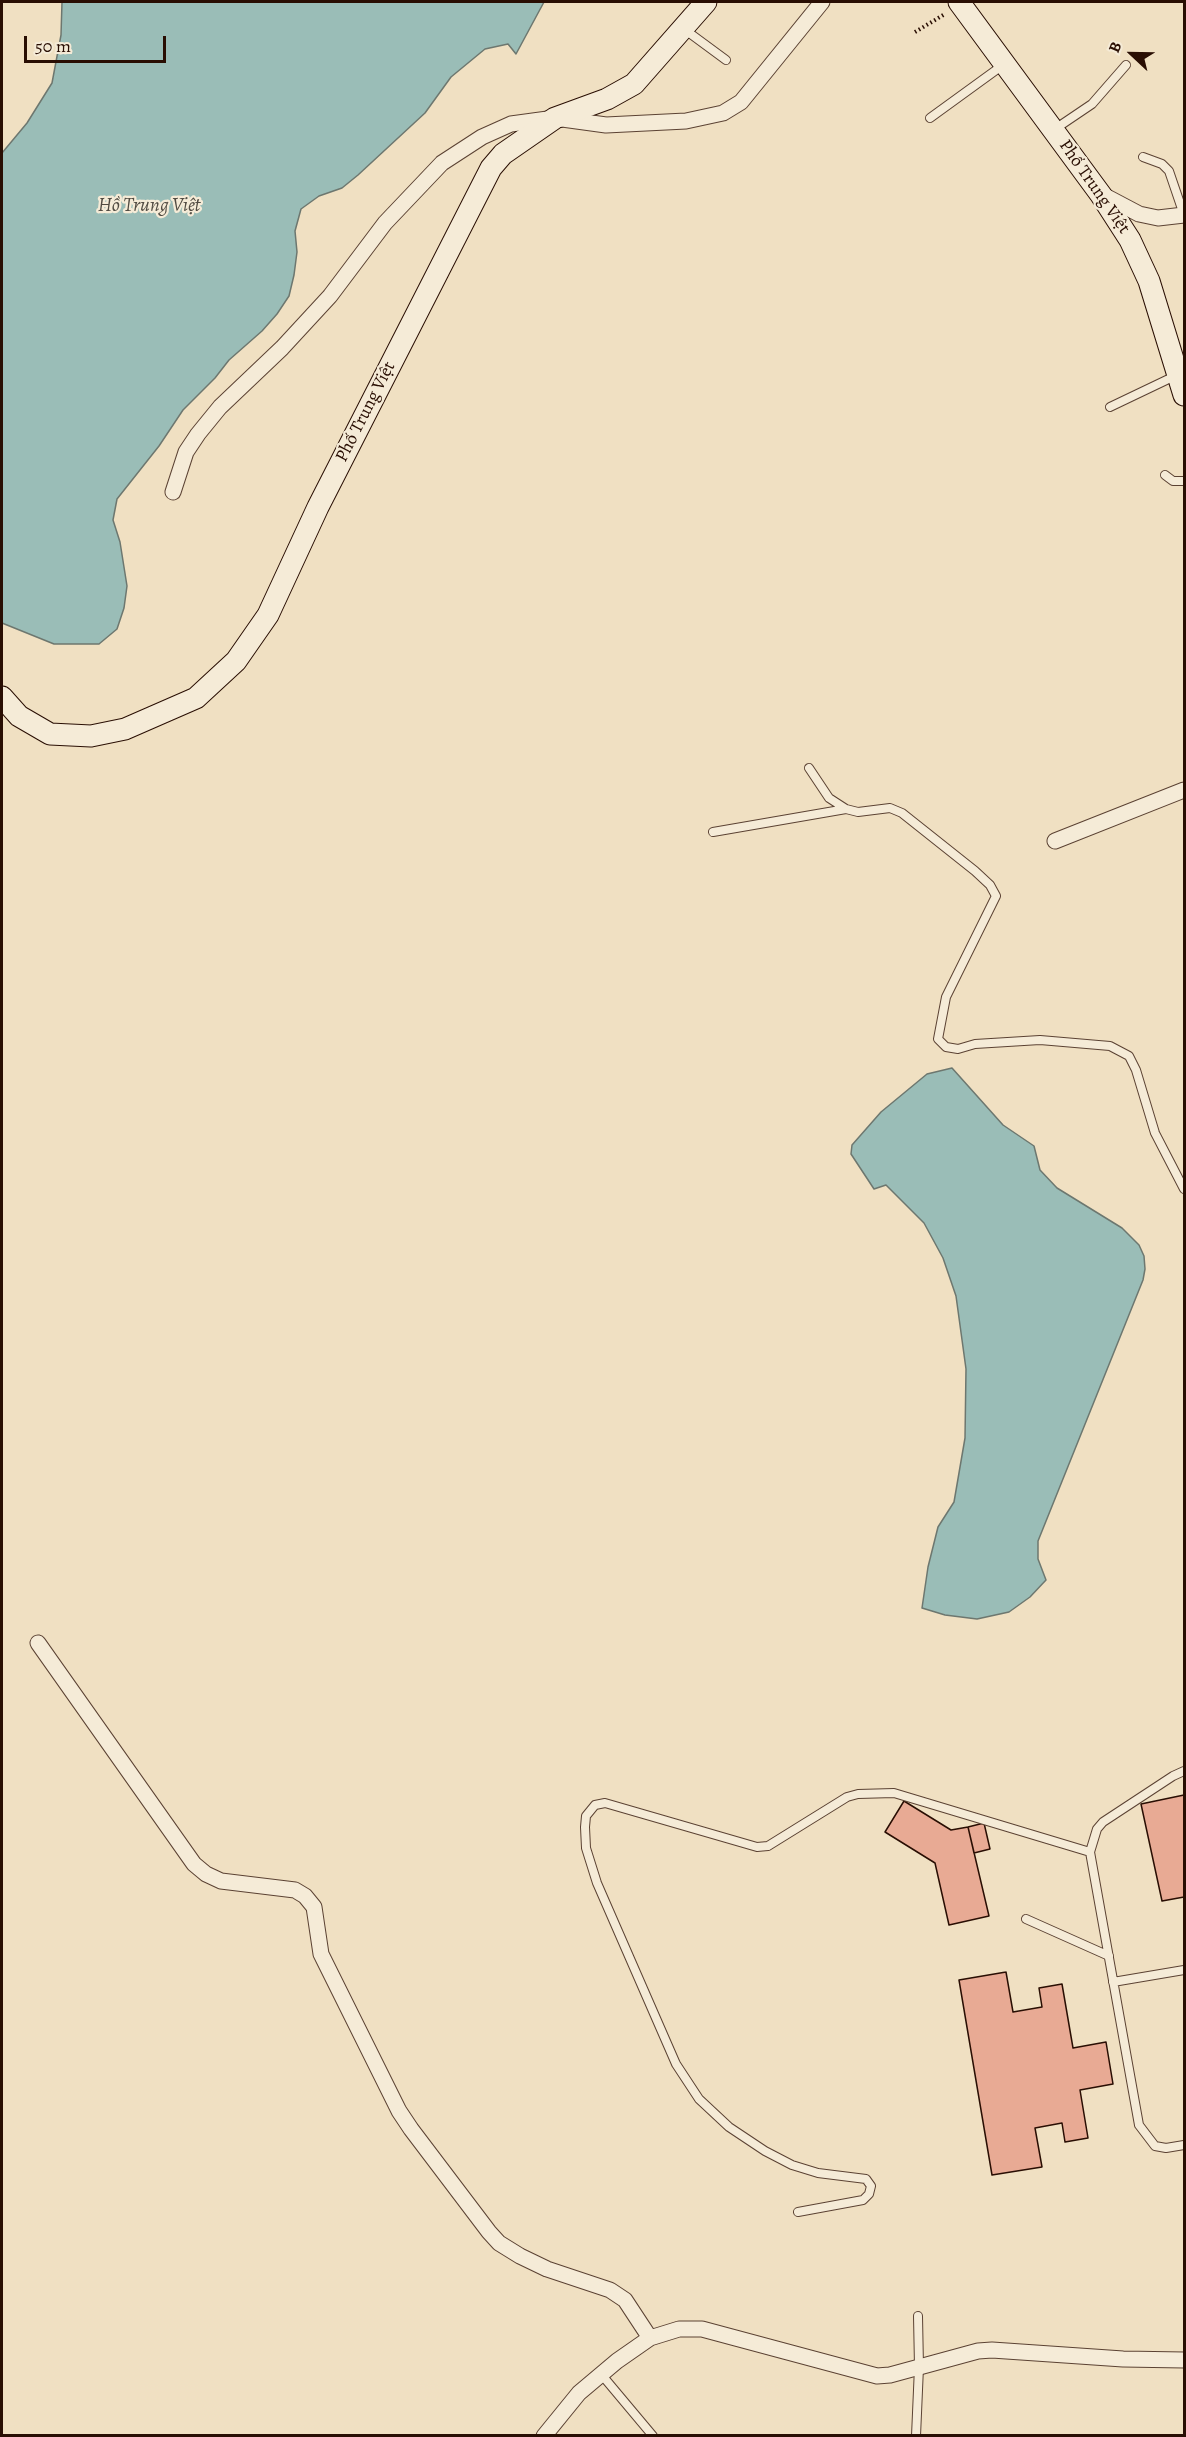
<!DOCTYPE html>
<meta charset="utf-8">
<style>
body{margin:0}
#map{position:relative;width:1186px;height:2437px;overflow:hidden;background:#f0e0c2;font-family:Alegreya,serif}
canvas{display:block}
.frame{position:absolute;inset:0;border:3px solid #290e03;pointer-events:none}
.north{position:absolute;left:1102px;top:24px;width:60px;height:60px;-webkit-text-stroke:4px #f5ebd7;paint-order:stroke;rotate:292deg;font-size:16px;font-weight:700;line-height:24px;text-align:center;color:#290e03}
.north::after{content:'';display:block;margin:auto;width:21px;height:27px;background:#290e03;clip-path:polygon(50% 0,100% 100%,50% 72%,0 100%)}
.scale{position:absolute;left:24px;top:36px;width:142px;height:27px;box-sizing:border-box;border:3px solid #290e03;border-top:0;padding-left:8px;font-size:18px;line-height:21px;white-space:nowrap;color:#290e03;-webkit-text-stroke:4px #f5ebd7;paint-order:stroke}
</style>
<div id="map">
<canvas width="1186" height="2437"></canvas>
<div class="frame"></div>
<div class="north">B</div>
<div class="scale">50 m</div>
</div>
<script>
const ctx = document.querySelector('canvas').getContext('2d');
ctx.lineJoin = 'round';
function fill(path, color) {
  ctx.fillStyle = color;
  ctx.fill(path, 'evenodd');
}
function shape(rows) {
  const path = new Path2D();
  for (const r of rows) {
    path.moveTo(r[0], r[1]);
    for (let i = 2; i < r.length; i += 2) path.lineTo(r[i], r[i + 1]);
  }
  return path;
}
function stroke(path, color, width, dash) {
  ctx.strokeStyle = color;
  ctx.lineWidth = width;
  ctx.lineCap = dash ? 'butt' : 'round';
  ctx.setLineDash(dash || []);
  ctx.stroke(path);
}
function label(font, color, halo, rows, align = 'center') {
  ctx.font = font + ' Alegreya,serif';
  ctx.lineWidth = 4.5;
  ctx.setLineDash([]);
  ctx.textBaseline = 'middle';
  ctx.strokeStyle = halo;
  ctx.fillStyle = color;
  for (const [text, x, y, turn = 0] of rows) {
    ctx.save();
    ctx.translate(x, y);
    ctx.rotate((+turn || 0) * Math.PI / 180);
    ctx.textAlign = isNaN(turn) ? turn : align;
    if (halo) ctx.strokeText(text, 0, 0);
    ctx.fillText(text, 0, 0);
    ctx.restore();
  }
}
const water = shape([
 [62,2,544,2,516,54,508,44,485,49,451,77,425,113,358,175,342,188,319,196,301,209,295,231,297,252,294,275,289,296,277,314,262,331,229,360,215,378,183,410,159,446,117,499,113,520,120,542,127,586,124,608,117,629,99,644,54,644,2,623,2,153,27,123,52,83,61,35,62,2],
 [952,1068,1003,1125,1034,1146,1040,1170,1057,1188,1122,1228,1139,1245,1144,1256,1145,1269,1143,1280,1038,1541,1038,1559,1046,1580,1030,1597,1009,1612,977,1619,945,1615,922,1608,928,1567,938,1527,954,1502,965,1438,966,1369,956,1296,943,1258,924,1223,886,1185,874,1189,851,1154,852,1145,881,1112,927,1074,952,1068]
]);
fill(water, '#9abdb7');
stroke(water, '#6d776f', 1.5);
const building = shape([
 [1184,1795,1184,1897,1162,1901,1141,1804,1184,1795],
 [904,1801,951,1830,968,1827,989,1916,949,1925,935,1863,885,1832,904,1801],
 [984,1823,990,1849,974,1853,968,1827,984,1823],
 [1006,1972,1013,2012,1042,2007,1039,1988,1062,1984,1073,2048,1106,2042,1113,2084,1080,2090,1088,2138,1065,2142,1062,2123,1035,2128,1042,2167,992,2175,959,1980,1006,1972]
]);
fill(building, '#e8aa94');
stroke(building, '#290e03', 1.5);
const lane = shape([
 [684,29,726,60],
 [930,118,1003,65],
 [1055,129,1092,104,1126,65],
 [1143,157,1162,164,1169,171,1184,215],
 [1110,407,1177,375],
 [1165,475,1173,481,1184,481],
 [809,768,829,798,846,809,858,812,890,808,902,813,975,871,990,885,996,896,946,997,938,1039,946,1047,958,1049,975,1044,1040,1040,1110,1046,1129,1056,1136,1070,1155,1133,1184,1189],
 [713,832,846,809],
 [1184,1771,1173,1776,1103,1822,1097,1829,1090,1852,1139,2125,1155,2146,1166,2148,1184,2145],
 [1026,1919,1109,1956],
 [1113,1982,1184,1970],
 [798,2212,863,2200,869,2194,871,2186,866,2179,818,2173,792,2165,765,2151,729,2127,699,2099,676,2064,597,1883,586,1848,585,1827,586,1816,595,1805,605,1803,757,1847,768,1846,847,1797,858,1794,894,1793,1090,1852],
 [601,2374,653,2436],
 [916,2436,919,2367,918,2316]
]);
const street = shape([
 [1103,195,1139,214,1158,218,1184,215],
 [173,492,186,452,198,434,220,407,282,348,330,296,385,223,442,163,482,137,511,124,555,118,606,125,686,121,723,113,741,102,822,2],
 [1055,841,1184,790],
 [38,1643,194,1864,206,1874,221,1881,295,1890,305,1896,314,1907,321,1954,399,2111,411,2129,489,2232,499,2243,520,2256,547,2269,610,2290,625,2300,650,2338],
 [544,2436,579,2393,617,2361,650,2338,679,2329,702,2329,877,2376,890,2375,978,2351,992,2350,1123,2359,1184,2360]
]);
const secondary = shape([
 [959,2,1101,195,1130,240,1149,281,1184,395],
 [2,697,19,716,50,734,91,736,125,729,196,698,236,661,268,615,318,507,491,168,503,154,555,118,607,99,634,84,706,2]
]);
stroke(lane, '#5b4233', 10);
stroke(street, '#5b4233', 17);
stroke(secondary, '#290e03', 23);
stroke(shape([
 [915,32,945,14]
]), '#290e03', 4, [1.5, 3]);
stroke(lane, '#f5ebd7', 8);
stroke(street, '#f5ebd7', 15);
stroke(secondary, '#f5ebd7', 21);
label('18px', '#290e03', '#f5ebd7', [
 ["Phố Trung Việt",1094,187,55],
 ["Phố Trung Việt",366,412,-63]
]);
label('italic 20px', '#514b42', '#f5ebd7', [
 ["Hồ Trung Việt",149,206]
]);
</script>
